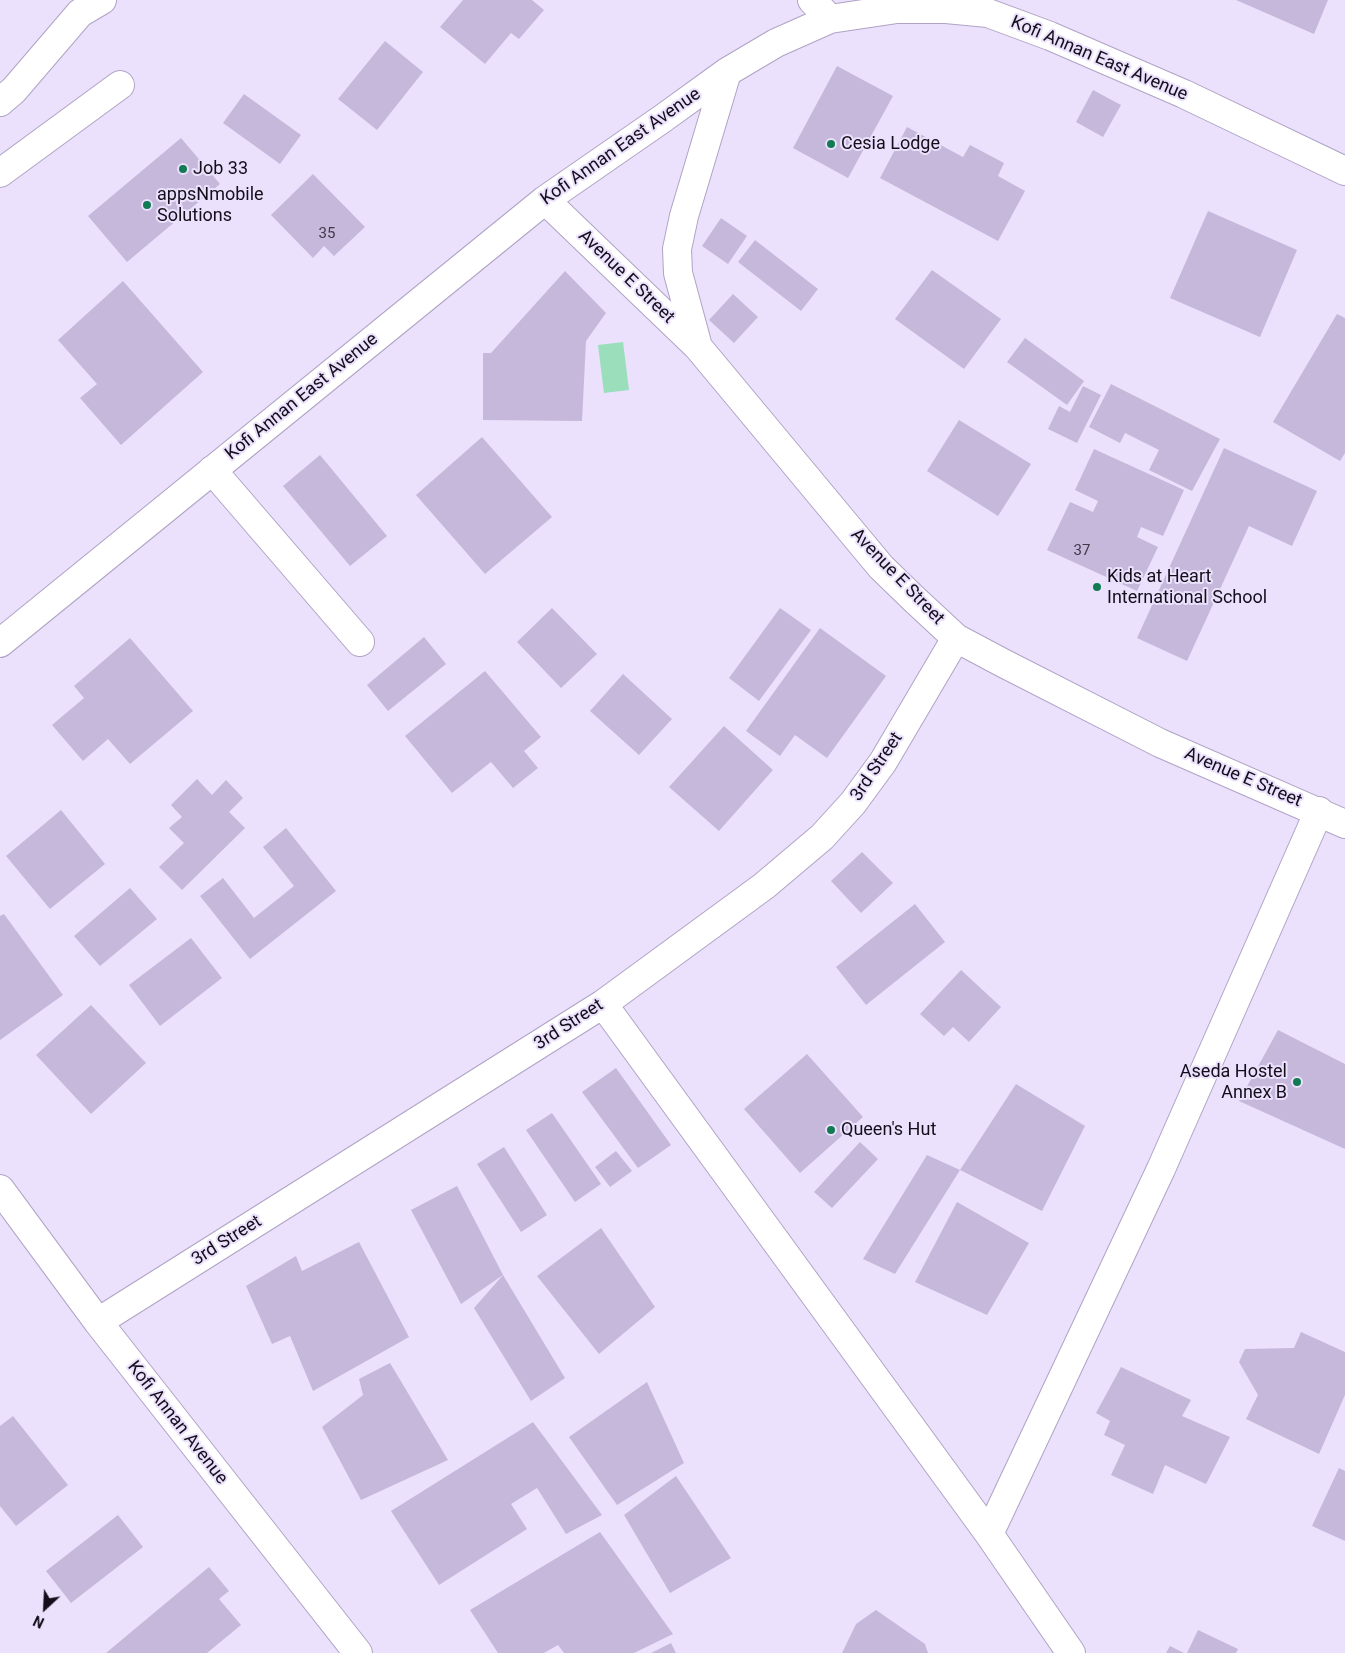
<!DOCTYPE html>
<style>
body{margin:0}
#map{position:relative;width:1345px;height:1653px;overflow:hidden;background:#ebe1fd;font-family:Roboto,sans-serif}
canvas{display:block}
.north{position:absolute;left:20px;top:1583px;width:50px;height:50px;-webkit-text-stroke:4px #ebe1fd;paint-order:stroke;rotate:205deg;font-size:14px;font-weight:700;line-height:20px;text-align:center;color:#130e1a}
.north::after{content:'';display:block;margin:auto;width:18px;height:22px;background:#130e1a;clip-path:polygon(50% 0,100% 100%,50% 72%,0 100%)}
</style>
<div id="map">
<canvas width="1345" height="1653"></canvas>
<div class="north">N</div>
</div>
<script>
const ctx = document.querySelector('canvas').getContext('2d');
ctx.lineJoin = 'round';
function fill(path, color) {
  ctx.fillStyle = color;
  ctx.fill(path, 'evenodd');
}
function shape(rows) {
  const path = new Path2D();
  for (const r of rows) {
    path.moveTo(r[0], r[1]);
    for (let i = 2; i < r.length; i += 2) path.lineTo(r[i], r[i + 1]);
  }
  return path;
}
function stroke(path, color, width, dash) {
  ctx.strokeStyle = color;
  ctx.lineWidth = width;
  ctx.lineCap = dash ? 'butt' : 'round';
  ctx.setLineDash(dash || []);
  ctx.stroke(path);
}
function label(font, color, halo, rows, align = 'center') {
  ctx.font = font + ' Roboto,sans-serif';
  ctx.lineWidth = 4;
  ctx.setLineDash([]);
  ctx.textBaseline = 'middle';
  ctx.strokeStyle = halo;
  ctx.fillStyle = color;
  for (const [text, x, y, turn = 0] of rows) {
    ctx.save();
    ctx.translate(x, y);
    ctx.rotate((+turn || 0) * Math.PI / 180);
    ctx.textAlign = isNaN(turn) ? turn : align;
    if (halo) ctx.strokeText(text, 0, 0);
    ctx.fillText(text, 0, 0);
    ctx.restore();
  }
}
fill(shape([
 [623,342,629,390,604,393,598,345]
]), '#9bdebc');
fill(shape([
 [463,0,532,0,544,10,519,39,511,33,485,64,440,27],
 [1236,0,1328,0,1314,34],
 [385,41,423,72,377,130,338,99],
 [837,66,893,96,848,178,793,148],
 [1093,90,1121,105,1103,137,1076,122],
 [244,94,301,135,280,164,223,123],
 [907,127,963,157,970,145,1004,163,998,176,1025,191,998,241,880,178],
 [181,138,220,184,127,262,88,216],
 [313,174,365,227,334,256,324,246,313,258,271,215],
 [1208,211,1297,250,1260,337,1170,298],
 [721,218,747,236,728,264,702,246],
 [755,240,818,289,801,311,738,262],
 [932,270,1001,319,964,369,895,319],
 [565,271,606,313,586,341,582,421,483,420,483,353,491,353],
 [123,281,203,372,121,445,80,398,97,384,58,340],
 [733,294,758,317,734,343,709,320],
 [1337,314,1345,318,1345,453,1340,461,1273,422],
 [1025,338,1084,381,1067,405,1007,362],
 [1111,384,1220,439,1192,491,1149,470,1159,450,1125,433,1120,443,1089,427],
 [1083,386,1101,395,1077,443,1048,429,1059,406,1070,412],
 [959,420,1031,464,998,516,927,471],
 [482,437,552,517,485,574,416,495],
 [1224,448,1317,491,1292,546,1249,526,1187,661,1137,638],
 [1094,449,1184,490,1163,536,1141,527,1137,537,1158,547,1137,591,1047,550,1070,502,1093,512,1098,501,1075,490],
 [320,455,387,536,350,566,283,486],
 [552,608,597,654,561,688,517,642],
 [780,608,811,630,759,701,729,678],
 [820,628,886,676,827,758,795,735,780,756,746,731],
 [424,637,446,664,388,711,367,685],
 [130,638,193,711,130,764,108,739,83,761,52,725,84,698,74,686],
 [485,671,541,737,524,751,538,768,513,788,491,762,452,793,405,736],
 [623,674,672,719,639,755,590,711],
 [724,726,773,770,719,831,669,787],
 [197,779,212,795,226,780,243,798,229,812,245,828,182,890,159,867,184,843,169,828,182,817,171,805],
 [61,810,105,864,50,909,6,856],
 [286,828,336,891,250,959,200,896,223,878,254,918,294,886,263,847],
 [862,852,893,883,861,913,831,881],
 [130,888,157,919,100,966,74,936],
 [915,904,945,942,866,1005,836,967],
 [4,914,63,995,0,1040,0,916],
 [191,938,222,978,160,1026,129,985],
 [961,970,1001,1007,969,1042,953,1027,944,1036,920,1014],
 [91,1005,146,1063,91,1114,36,1055],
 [1278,1030,1345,1064,1345,1149,1239,1101],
 [807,1054,863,1117,800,1173,744,1109],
 [616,1068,671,1145,638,1168,582,1092],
 [1016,1084,1085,1126,1042,1211,960,1170],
 [552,1113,601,1184,575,1202,526,1130],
 [860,1142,878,1159,832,1208,814,1192],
 [504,1147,547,1215,521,1232,477,1164],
 [616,1151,632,1171,610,1187,595,1167],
 [927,1155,960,1170,895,1274,863,1259],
 [457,1186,503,1275,461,1304,411,1210],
 [957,1202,1029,1243,987,1315,915,1282],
 [601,1228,655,1307,599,1354,537,1276],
 [359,1242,409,1337,313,1391,290,1336,272,1344,246,1286,296,1256,302,1271],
 [503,1275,565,1378,531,1401,474,1308],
 [1301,1332,1345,1352,1345,1395,1319,1454,1246,1419,1258,1395,1239,1362,1245,1349,1294,1348],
 [390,1363,448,1460,361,1500,322,1427,363,1395,359,1379],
 [1121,1367,1191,1400,1182,1416,1230,1437,1206,1484,1165,1465,1153,1494,1111,1475,1125,1445,1104,1435,1110,1421,1096,1413],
 [647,1382,684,1463,617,1505,569,1437],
 [13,1416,68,1485,16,1526,0,1506,0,1426],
 [533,1422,602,1515,566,1534,537,1488,511,1504,527,1529,439,1585,391,1511],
 [1339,1468,1345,1471,1345,1541,1312,1526],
 [676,1476,731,1558,670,1593,624,1515],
 [118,1515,143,1547,71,1603,46,1571],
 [600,1532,673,1634,634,1653,564,1653,558,1645,544,1653,498,1653,470,1610],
 [209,1567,229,1591,219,1599,241,1625,207,1653,106,1653],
 [876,1610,925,1644,928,1653,842,1653,856,1624],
 [1198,1630,1238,1649,1236,1653,1187,1653],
 [671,1643,676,1653,651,1653],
 [1170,1646,1184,1653,1166,1653]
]), '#c5b8da');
const minor = shape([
 [812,0,830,19],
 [0,102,14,90,80,13,102,0],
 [0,173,120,85],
 [545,200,698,347,881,567,914,599,956,638,1003,663,1160,743,1345,824],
 [698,347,678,273,677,249,684,216,727,72],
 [212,470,360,642],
 [0,643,545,200,662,119,727,72,776,43,830,19,897,9,946,9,988,13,1050,36,1184,94,1345,171],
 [603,1004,989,1534,1071,1653],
 [0,1189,98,1322,358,1653],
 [98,1322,603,1004,764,886,822,837,853,803,883,762,956,638],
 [989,1534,1161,1169,1319,811]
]);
stroke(minor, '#b0a3c4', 30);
stroke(minor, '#fff', 28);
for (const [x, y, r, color] of [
 [831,144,5,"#127b54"],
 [183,169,5,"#127b54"],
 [147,205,5,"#127b54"],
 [1097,587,5,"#127b54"],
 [1297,1082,5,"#127b54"],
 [831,1130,5,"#127b54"]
]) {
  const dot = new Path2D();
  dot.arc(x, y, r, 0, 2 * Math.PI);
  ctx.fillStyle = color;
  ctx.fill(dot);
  stroke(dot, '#ebe1fd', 2);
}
label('15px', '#40384a', null, [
 ["35",327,234],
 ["37",1082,551]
]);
label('18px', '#130e1a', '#ebe1fd', [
 ["Kofi Annan East Avenue",1099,59,23],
 ["Kofi Annan East Avenue",621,147,-35],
 ["Avenue E Street",626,277,44],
 ["Kofi Annan East Avenue",302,397,-39],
 ["Avenue E Street",897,577,46],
 ["3rd Street",877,767,-56],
 ["Avenue E Street",1243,778,23],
 ["3rd Street",569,1025,-33],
 ["3rd Street",227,1241,-32],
 ["Kofi Annan Avenue",177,1423,52]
]);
label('18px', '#130e1a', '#ebe1fd', [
 ["Cesia Lodge",841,144],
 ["Job 33",193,169],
 ["appsNmobile",157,195],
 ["Solutions",157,216],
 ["Kids at Heart",1107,577],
 ["International School",1107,598],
 ["Aseda Hostel",1287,1072,"right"],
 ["Annex B",1287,1093,"right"],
 ["Queen's Hut",841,1130]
], 'left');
</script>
